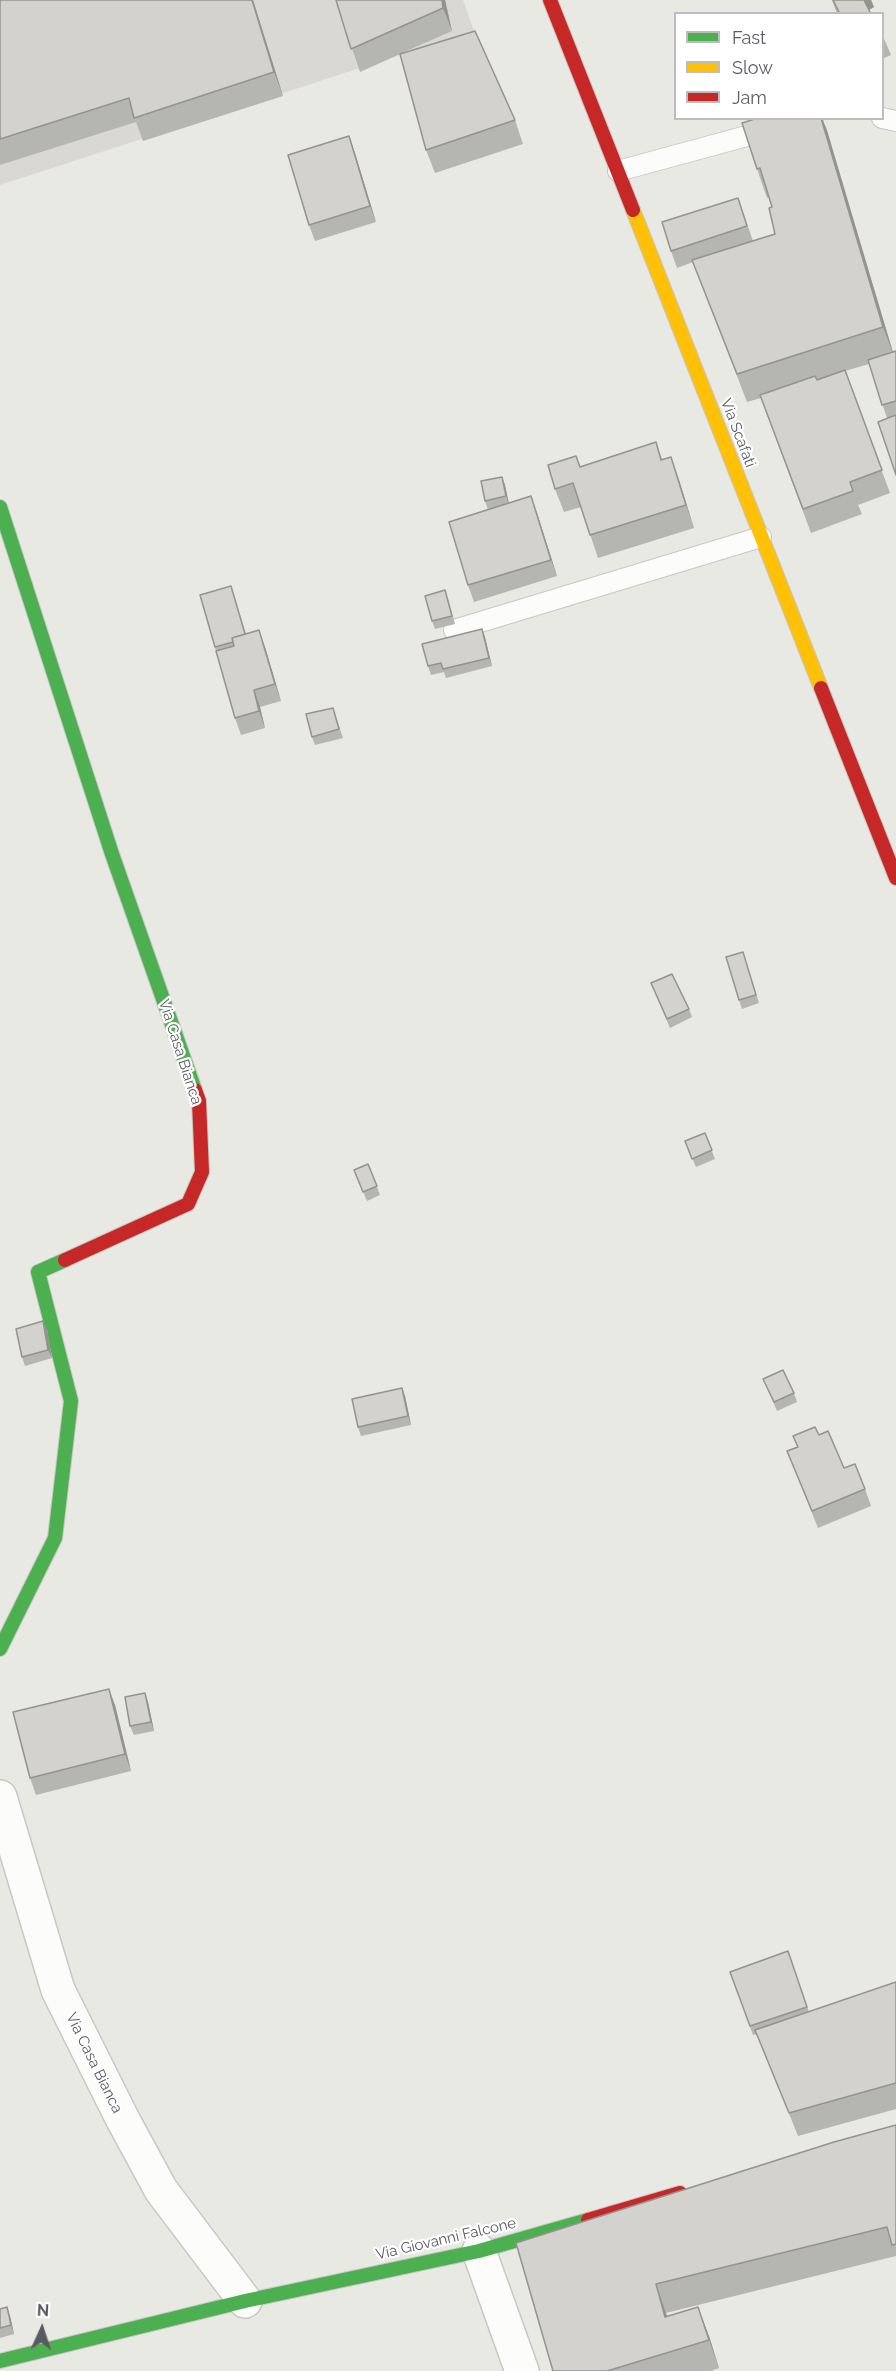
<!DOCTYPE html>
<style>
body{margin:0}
#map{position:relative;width:896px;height:2371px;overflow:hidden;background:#e9e9e3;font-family:Raleway,sans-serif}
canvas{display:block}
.legend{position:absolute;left:674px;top:12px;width:210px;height:108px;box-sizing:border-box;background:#fff;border:2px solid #bdbdc0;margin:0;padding:8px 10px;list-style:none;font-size:18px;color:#5a5b61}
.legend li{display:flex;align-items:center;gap:12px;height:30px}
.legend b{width:30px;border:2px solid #bdbdc0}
.north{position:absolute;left:12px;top:2299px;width:60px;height:60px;-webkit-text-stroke:4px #fff;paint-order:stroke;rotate:3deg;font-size:16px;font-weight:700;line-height:24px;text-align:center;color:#5a5b61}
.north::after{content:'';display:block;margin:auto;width:21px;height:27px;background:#5a5b61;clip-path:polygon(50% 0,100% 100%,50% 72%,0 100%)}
</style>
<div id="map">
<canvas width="896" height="2371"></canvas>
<ul class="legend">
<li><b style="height:8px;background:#4caf50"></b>Fast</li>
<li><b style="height:8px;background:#ffc107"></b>Slow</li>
<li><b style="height:8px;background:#c62828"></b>Jam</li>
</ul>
<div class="north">N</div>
</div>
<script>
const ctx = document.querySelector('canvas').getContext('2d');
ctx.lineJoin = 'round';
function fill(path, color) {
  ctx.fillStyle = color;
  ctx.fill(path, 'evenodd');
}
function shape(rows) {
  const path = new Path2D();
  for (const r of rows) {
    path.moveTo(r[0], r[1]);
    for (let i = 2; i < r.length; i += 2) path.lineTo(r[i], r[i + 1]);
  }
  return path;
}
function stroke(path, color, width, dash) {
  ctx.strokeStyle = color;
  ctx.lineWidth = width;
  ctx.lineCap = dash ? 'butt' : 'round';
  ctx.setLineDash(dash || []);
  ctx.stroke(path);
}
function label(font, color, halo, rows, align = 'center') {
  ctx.font = font + ' Raleway,sans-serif';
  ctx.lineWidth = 4.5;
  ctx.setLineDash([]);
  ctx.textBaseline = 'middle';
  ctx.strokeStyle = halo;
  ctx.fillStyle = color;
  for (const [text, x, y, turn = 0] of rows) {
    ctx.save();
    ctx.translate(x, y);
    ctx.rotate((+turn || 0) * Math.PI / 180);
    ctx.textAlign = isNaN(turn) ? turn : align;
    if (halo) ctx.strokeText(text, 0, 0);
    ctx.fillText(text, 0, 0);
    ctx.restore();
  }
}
fill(shape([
 [0,0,463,0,474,31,0,185]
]), '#d9d8d4');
const lane = shape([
 [882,118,896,121],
 [618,171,813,118],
 [454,630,761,537]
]);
const street = shape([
 [0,1797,58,1990,122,2118,161,2190,245,2301],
 [479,2251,522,2371]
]);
const fast = shape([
 [0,507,112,854,195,1090],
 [0,1649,55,1538,71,1401,38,1272,65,1260],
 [0,2361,245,2301,479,2251,588,2220]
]);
const slow = shape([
 [633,210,821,688]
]);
const jam = shape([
 [550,0,633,210],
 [821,688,896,878],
 [65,1260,188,1204,202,1172,199,1101,195,1090],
 [588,2220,680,2193]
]);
stroke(lane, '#c7c7c5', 22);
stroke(street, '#c7c7c5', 36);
stroke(fast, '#c6c6c5', 16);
stroke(slow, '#c6c6c5', 16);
stroke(jam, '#c6c6c5', 16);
stroke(lane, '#fcfcfb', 20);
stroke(street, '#fcfcfb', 33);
stroke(fast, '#4caf50', 14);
stroke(slow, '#ffc107', 14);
stroke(jam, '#c62828', 14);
fill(shape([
 [0,0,253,0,283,96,143,141,136,122,0,165],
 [336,0,445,0,452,31,404,52,515,120,523,144,435,173,426,150,400,54,360,72],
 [832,0,871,0,874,7,869,10,871,14,837,14],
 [882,34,891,55,882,59],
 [758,118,822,118,893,352,896,351,896,475,887,418,869,364,845,371,890,493,858,505,862,514,811,533,761,398,747,402,693,262,677,268,671,251,738,198,753,241,775,234,772,207,769,197,767,198,757,169],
 [349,136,376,222,315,241,309,225],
 [656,442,662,459,671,457,694,528,598,558,581,507,564,512,555,489,580,467],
 [502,477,505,485,509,503,531,496,557,576,474,602,468,585,488,510,485,501],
 [231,586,246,634,265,647,281,701,260,707,265,728,241,735,235,718,200,595],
 [448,599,455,624,435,629,432,621],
 [482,629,492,666,446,678,444,672,431,675,428,666],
 [333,708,343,738,315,745,312,737],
 [743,952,759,1003,742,1009,739,1000],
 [651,983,689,1009,692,1017,670,1028],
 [705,1133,715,1159,696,1167,685,1141],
 [368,1164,380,1195,367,1201,354,1170],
 [47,1329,52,1358,25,1366,22,1357],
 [763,1379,794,1393,797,1402,777,1411],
 [405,1396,411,1425,361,1436,358,1427],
 [819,1435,844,1468,865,1489,871,1506,818,1528,787,1451,797,1447,793,1436],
 [148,1702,154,1731,134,1735,130,1726],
 [115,1705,131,1771,36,1795,30,1778],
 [788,1951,809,2012,896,1982,896,2109,798,2136,757,2034,753,2035,730,1972],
 [896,2125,896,2256,666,2313,667,2316,709,2336,719,2368,711,2371,553,2371,516,2243],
 [0,2309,10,2316,14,2334,0,2338]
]), '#b5b5b1');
fill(shape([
 [252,0,253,0,283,96,274,72],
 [442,0,445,0,452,31,443,8],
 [863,0,871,0,874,7,867,11],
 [821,118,822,118,827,130,894,356,883,327],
 [349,136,355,153,376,222,370,206],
 [671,457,679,480,694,528,686,505],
 [502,477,505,485,509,505,506,496],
 [531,496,537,513,557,576,551,560],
 [482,629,485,637,492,666,489,658],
 [259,630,265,647,281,701,275,684],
 [254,690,260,707,265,728,259,711],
 [43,1321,47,1329,52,1358,48,1350],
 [402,1388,405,1396,411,1425,408,1416],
 [109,1689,115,1705,131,1771,125,1754],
 [145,1693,148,1702,154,1731,151,1722],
 [656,2284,666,2313,676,2345,665,2317],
 [7,2307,10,2316,14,2334,11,2325],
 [698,2307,709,2336,719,2368,709,2340]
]), '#949390');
const building = shape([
 [0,0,252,0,274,72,134,118,129,98,0,139,0,0],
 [336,0,442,0,443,8,351,49,336,0],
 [833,0,864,0,871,14,840,14,833,0],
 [475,31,515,120,426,150,400,54,475,31],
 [758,118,821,118,883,327,737,374,692,260,775,234,769,208,772,207,760,168,757,169,742,123,758,118],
 [349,136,370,206,309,225,288,155,349,136],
 [738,198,747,226,671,251,662,222,738,198],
 [896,351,896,401,882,405,868,360,896,351],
 [845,370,882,470,850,482,853,491,803,509,760,395,815,376,817,380,845,370],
 [896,415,896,475,878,422,896,415],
 [656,442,661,460,671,457,686,505,590,535,573,483,555,489,548,465,576,456,580,467,656,442],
 [502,477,506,496,485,501,481,481,502,477],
 [531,496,551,560,468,585,449,522,531,496],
 [231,586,245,634,232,638,233,642,215,647,200,595,231,586],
 [445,590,452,616,432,621,425,596,445,590],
 [482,629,489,658,443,669,441,663,428,666,422,644,482,629],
 [259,630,275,684,254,690,259,711,235,718,216,651,234,646,232,638,259,630],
 [333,708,339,729,312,737,306,714,333,708],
 [743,952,756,995,739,1000,726,957,743,952],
 [672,974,689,1009,667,1019,651,983,672,974],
 [705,1133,712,1150,692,1159,685,1141,705,1133],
 [368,1164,377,1186,363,1192,354,1170,368,1164],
 [43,1321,48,1350,22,1357,16,1329,43,1321],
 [783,1370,794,1393,774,1402,763,1379,783,1370],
 [402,1388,408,1416,358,1427,352,1399,402,1388],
 [815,1427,819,1435,828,1431,844,1468,855,1464,865,1489,812,1511,787,1451,798,1447,793,1436,815,1427],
 [109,1689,125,1754,30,1778,13,1712,109,1689],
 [145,1693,151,1722,130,1726,125,1697,145,1693],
 [788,1951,807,2007,750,2026,730,1972,788,1951],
 [896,1982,896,2083,789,2113,755,2030,896,1982],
 [896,2125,896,2244,892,2245,887,2227,656,2284,665,2317,698,2307,709,2340,607,2371,553,2371,516,2243,834,2142,896,2125],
 [7,2307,11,2325,0,2328,0,2309,7,2307]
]);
fill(building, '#d3d2ce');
stroke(building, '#949390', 1.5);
label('15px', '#5a5b61', '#fff', [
 ["Via Scafati",738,433,69],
 ["Via Casa Bianca",180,1052,72],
 ["Via Casa Bianca",94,2063,64],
 ["Via Giovanni Falcone",446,2239,-13]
]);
</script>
